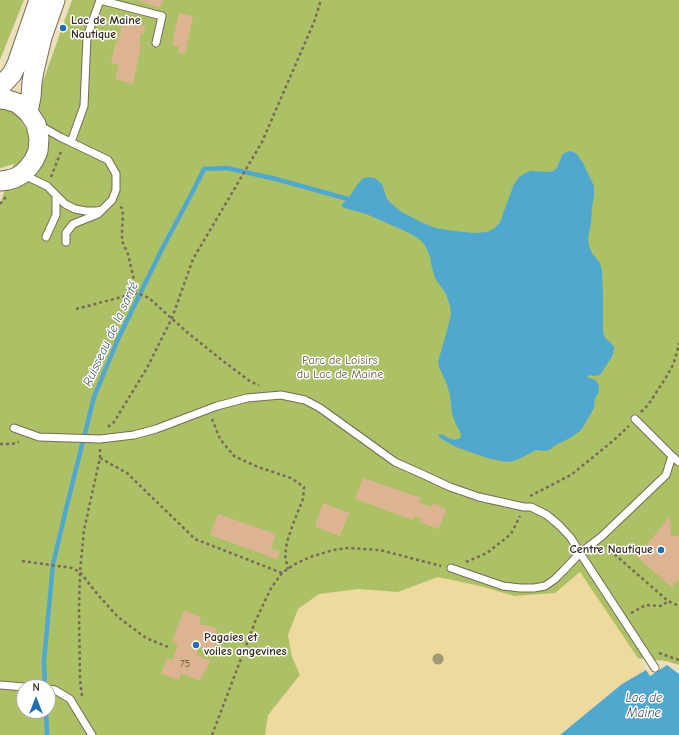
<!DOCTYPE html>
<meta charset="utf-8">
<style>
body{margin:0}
#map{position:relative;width:679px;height:735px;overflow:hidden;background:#ebdfbc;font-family:"Comic Neue",sans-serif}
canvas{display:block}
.north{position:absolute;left:16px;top:679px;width:40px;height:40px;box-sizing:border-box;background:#fff;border:1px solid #b1aaa5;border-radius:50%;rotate:0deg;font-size:11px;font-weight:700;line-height:16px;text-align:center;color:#3b2a1e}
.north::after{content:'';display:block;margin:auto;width:14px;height:18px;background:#1f6fb2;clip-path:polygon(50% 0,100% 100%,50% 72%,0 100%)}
</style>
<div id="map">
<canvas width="679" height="735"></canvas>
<div class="north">N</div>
</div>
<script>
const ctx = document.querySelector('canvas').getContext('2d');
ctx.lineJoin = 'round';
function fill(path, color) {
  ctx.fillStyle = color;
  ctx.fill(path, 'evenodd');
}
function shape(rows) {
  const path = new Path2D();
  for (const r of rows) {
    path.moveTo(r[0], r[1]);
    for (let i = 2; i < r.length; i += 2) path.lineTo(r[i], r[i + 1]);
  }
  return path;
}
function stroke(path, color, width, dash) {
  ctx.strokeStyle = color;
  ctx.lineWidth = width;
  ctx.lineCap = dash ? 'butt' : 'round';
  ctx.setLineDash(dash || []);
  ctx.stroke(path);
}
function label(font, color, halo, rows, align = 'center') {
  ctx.font = font + ' "Comic Neue",sans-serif';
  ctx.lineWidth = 3;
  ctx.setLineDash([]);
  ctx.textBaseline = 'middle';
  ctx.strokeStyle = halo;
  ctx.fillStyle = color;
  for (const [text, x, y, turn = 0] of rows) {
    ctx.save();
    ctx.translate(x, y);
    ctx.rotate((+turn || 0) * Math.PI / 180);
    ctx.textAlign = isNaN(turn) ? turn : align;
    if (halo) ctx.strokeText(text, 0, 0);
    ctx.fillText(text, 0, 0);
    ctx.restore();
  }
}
fill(shape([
 [0,0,24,0,0,60],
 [72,0,679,0,679,665,666,661,556,651,345,735,0,735,0,204,14,164,0,168,0,109,9,111,15,114,20,119,26,129],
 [24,687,48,687,48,711,24,711]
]), '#acc166');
fill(shape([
 [580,572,646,670,622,684,560,735,265,735,268,715,300,675,292,657,288,635,298,609,319,594,358,589,398,592,438,577,480,586,514,596,555,593]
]), '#eeda9e');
fill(shape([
 [571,151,577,154,583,163,594,186,594,196,592,208,591,223,588,238,589,246,592,253,600,263,602,271,603,295,603,331,605,338,611,343,614,347,613,355,600,375,594,376,589,375,587,377,595,380,598,383,599,389,598,394,595,398,594,408,583,427,580,431,570,438,554,446,551,449,546,451,536,450,525,456,514,461,506,462,487,458,456,447,440,438,438,434,444,435,448,438,455,440,460,438,461,434,455,422,452,414,450,395,446,382,439,367,438,362,449,323,451,315,450,306,446,294,435,278,432,268,430,257,425,245,418,238,405,231,366,214,344,208,341,205,348,199,357,185,363,178,369,177,375,178,382,184,387,199,392,204,400,211,423,223,436,228,455,231,474,233,487,232,495,228,500,222,514,184,519,177,525,173,531,171,548,172,553,171,557,168,562,155,566,152],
 [667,665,679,674,679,735,560,735,622,684,646,670,650,676]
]), '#51a8ce');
stroke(shape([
 [45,687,44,661,53,564,69,497,94,397,118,339,162,249,192,193,204,169,227,168,276,179,348,199],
 [46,711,47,735]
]), '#51a8ce', 4.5);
fill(shape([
 [137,0,163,0,160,8],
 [179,13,193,16,185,54,178,53,179,47,172,45],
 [122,22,145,26,144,34,141,33,139,45,141,45,133,84,115,79,119,65,111,63,116,41,118,41],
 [363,478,421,498,419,503,432,507,433,503,446,509,439,529,419,522,421,518,415,516,413,520,355,499],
 [323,503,349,513,340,536,315,527],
 [218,514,276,534,271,549,280,551,277,559,210,535],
 [670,516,671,536,679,536,679,581,673,582,673,588,637,557],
 [184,610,201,617,199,623,206,626,207,625,217,629,214,652,199,647,196,655,211,661,199,681,181,673,179,680,161,674,167,658,172,660,178,644,172,642]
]), '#ddb491');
const lane = shape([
 [39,125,60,137,108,160,116,174,116,190,112,200,98,214,73,224,66,233,66,242],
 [71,142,84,106,87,37,100,0,162,16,156,43],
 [24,175,47,186,56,195,56,215,46,237],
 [56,195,65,204,75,209,86,211,97,211,101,210],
 [635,419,672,456,666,475,601,537,580,553,655,668],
 [14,428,39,437,100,439,134,435,156,429,217,406,247,398,281,395,305,400,320,408,395,462,422,474,450,487,479,497,524,507,531,507,547,515,560,526,571,538,580,553,564,570,555,579,545,586,534,588,520,588,503,586,451,568],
 [672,456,679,462],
 [0,685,24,687],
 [48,689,55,690,70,699,92,735]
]);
const secondary = shape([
 [0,87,12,74,17,64,39,0],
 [0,99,8,100,17,103,28,112,36,124,39,138,38,151,34,160,29,167,22,174,15,178,8,180,0,181],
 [28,112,31,97,32,82,34,71,42,37,55,0]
]);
stroke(lane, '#796955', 9);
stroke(secondary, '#796955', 21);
stroke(shape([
 [51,177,62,149],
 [0,204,6,197],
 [120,207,122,208,123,216,122,229,122,241,128,254,137,293],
 [76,309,137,293,149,298,188,333,223,361,251,382,259,385],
 [641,412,648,405,665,379,673,365,677,352,679,343],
 [212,419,220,439,234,456,258,467,291,478,304,487,303,499,293,524,287,542,285,555,288,569],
 [108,427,114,422,147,368,172,318,193,259,262,142,314,22,321,0],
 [0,444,12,444,19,442],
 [100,458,127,473,195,539,282,573],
 [530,496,571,475,614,440,629,426],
 [607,545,612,552,668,601,679,606],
 [22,561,72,568,80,572,99,596,118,617,146,638,168,647],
 [466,562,487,553,511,534,520,516],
 [631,613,646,605,662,606,668,601],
 [659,653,679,660],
 [82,696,80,679,79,612,80,572,84,530,100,458,100,449],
 [212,735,255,622,271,588,282,573,295,564,310,557,333,550,348,548,380,550,441,566]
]), '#796955', 2.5, [3, 3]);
stroke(lane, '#fff', 7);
stroke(secondary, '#fff', 19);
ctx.fillStyle = '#a09973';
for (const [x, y] of [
 [438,659]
]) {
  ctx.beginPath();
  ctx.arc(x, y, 5.5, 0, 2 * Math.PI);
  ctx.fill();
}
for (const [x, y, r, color] of [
 [63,28,4,"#1f6fb2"],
 [661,550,4,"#1f6fb2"],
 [196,645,4,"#1f6fb2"]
]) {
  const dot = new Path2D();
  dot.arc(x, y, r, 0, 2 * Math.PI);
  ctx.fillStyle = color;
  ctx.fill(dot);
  stroke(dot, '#fff', 1.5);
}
label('10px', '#644c3b', null, [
 ["75",185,664]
]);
label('bold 12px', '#3b2a1e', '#fff', [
 ["Lac de Maine",71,21],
 ["Nautique",71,35],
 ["Centre Nautique",653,550,"right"],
 ["Pagaies et",204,638],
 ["voiles angevines",204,652]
], 'left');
label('12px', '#635f37', '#fff', [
 ["Parc de Loisirs",340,361],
 ["du Lac de Maine",340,375]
]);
label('italic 13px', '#445c64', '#fff', [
 ["Ruisseau de la santé",111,334,-65],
 ["Lac de",644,698],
 ["Maine",644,713]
]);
</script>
